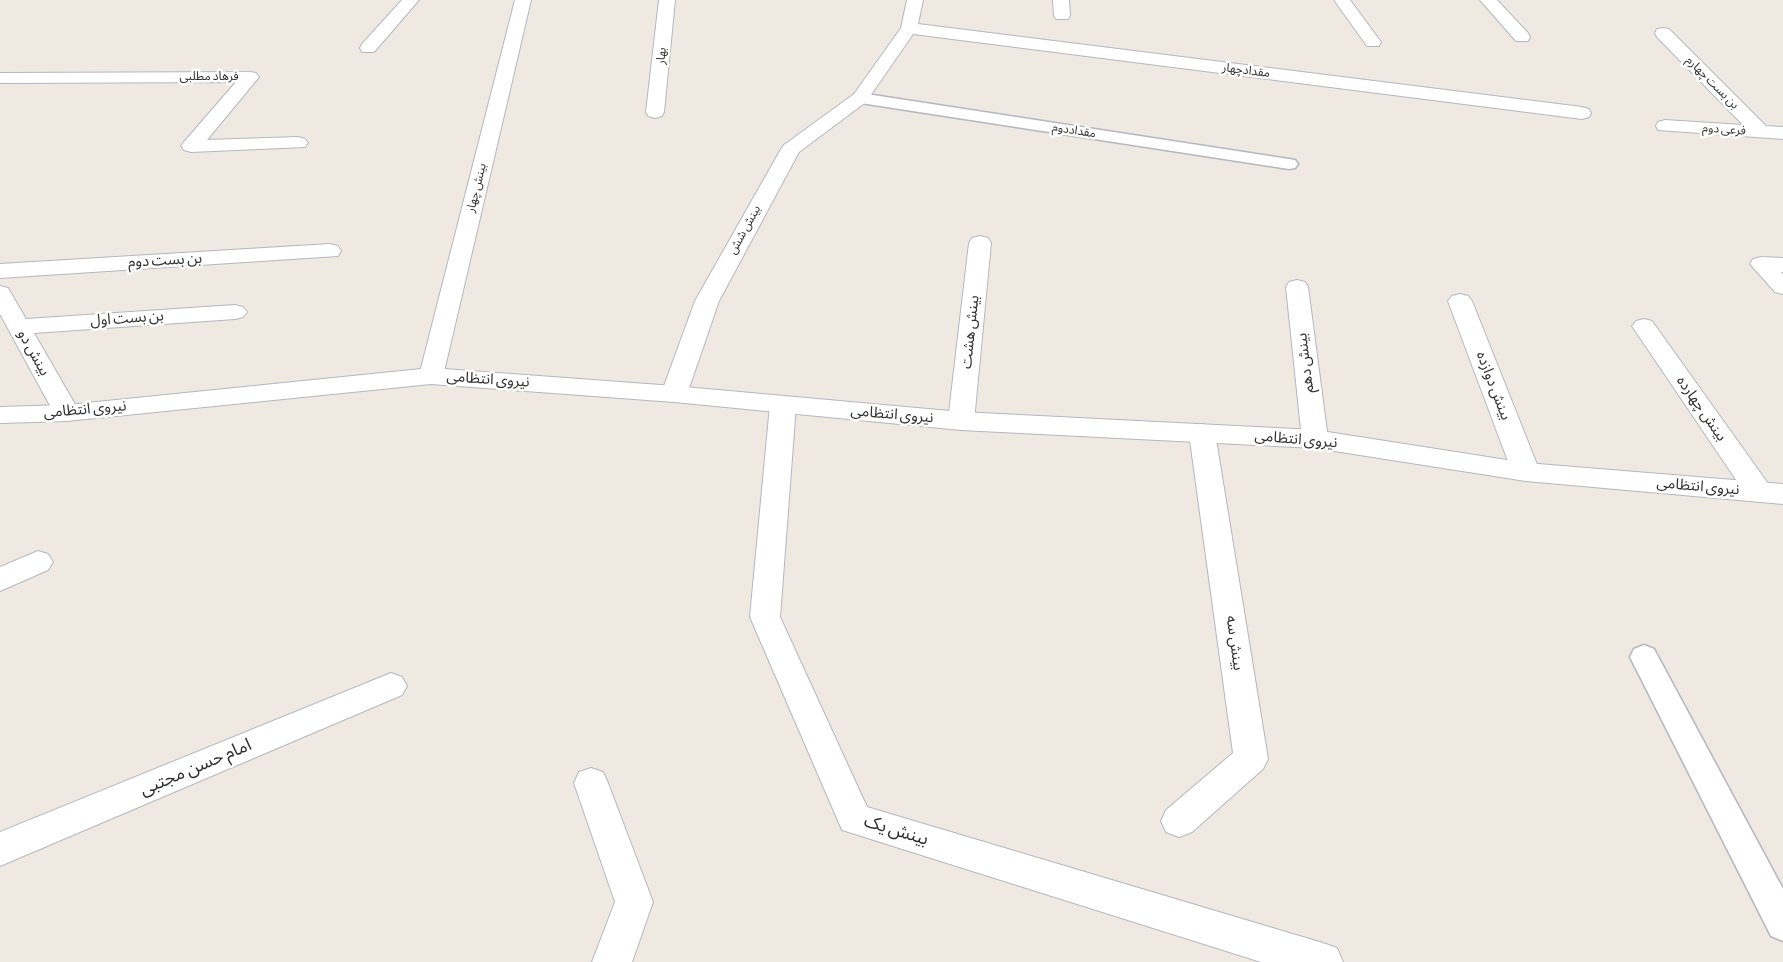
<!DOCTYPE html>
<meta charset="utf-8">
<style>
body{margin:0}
canvas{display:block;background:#efe9e1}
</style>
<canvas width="1783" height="962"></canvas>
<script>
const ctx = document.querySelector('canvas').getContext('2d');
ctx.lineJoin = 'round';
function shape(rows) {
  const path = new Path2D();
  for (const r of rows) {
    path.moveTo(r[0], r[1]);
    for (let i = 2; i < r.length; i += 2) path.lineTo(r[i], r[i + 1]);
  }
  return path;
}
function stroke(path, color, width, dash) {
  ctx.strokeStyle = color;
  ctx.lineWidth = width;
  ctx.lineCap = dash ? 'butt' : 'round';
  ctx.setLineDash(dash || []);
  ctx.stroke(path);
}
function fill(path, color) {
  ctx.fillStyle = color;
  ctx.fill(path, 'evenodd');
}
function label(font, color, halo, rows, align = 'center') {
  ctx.font = font + ' "Sofia Sans Condensed","Noto Sans Arabic",sans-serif';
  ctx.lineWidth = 5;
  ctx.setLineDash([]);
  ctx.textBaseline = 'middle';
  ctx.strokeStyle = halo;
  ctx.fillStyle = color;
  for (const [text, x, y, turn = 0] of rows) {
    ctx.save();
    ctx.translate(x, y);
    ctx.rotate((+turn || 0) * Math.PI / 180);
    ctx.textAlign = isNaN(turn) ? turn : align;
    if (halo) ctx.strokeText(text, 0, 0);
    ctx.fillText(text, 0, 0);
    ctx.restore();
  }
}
const service = shape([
 [860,93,1289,159,1295,160,1298,164,1295,168,1289,169,854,102,852,98,854,94,860,93],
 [1644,645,1654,649,1783,889,1783,941,1771,936,1630,657,1634,649,1644,645]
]);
const minor = shape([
 [402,0,419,0,374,52,362,52,360,48,362,44,402,0],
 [515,0,531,0,443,376,440,382,431,384,422,382,419,376,515,0],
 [659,0,675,0,664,112,662,116,655,118,648,116,646,112,659,0],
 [907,0,923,0,918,24,1582,107,1589,109,1591,113,1589,117,1582,119,913,34,866,102,799,152,719,301,687,394,683,400,674,402,665,400,661,394,695,301,781,149,784,145,854,94,901,28,907,0],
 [1053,0,1069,0,1070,16,1068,19,1056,19,1054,16,1053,0],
 [1334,0,1350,0,1381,42,1379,46,1367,46,1334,0],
 [1480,0,1497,0,1528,33,1530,37,1528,41,1516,41,1480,0],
 [1663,28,1669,29,1766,126,1783,127,1783,139,1658,130,1656,126,1658,122,1665,120,1743,125,1657,37,1655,33,1657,29,1663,28],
 [250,72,256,73,259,77,207,140,298,137,305,139,308,143,305,147,191,152,184,150,181,146,184,142,236,82,0,83,0,73,250,72],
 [980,236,988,238,991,243,974,421,970,427,961,430,952,427,948,421,969,243,972,238,980,236],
 [330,244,338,246,341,251,338,256,0,278,0,264,330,244],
 [1761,257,1783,258,1783,272,1781,272,1783,274,1783,294,1775,292,1750,264,1753,259,1761,257],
 [1297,280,1305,282,1308,287,1328,439,1324,445,1315,448,1306,445,1302,439,1286,287,1289,282,1297,280],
 [0,286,8,288,26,319,235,305,243,307,247,312,243,317,235,319,34,333,80,413,76,419,67,421,58,419,54,413,0,314,0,286],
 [1460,294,1468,296,1472,301,1540,472,1536,479,1526,481,1516,479,1512,472,1448,301,1452,296,1460,294],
 [1644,319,1652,321,1769,485,1773,492,1769,499,1759,502,1749,499,1632,326,1636,321,1644,319],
 [783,397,792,399,796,405,780,617,867,807,1323,943,1337,948,1343,962,1261,962,842,830,750,617,770,405,774,399,783,397],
 [1202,424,1211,427,1215,433,1268,759,1263,769,1192,832,1179,837,1166,832,1161,821,1166,810,1233,753,1189,433,1193,427,1202,424],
 [38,551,48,554,53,562,48,570,0,591,0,567,38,551],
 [391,673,402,677,407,686,402,695,0,866,0,832,391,673],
 [591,768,603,772,608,783,653,902,632,962,592,962,615,902,574,783,579,772,591,768]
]);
const tertiary = shape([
 [431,368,674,386,961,412,1315,430,1526,463,1783,484,1783,504,1526,481,1315,448,961,430,674,402,431,384,67,421,0,423,0,407,67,405,431,368]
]);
stroke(service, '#b4b7c1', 3);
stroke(minor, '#b4b7c1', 2);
stroke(tertiary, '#b4b7c1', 2);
fill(service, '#fff');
fill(minor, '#fff');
fill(tertiary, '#fff');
label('12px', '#2e2e2e', '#fff', [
 ["بهار",662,56,-85],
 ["مقدادچهار",1246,71,7],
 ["فرهاد مطلبی",209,77],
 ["بن بست چهارم",1712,83,45],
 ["فرعی دوم",1724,130,4],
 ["مقداددوم",1074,131,9],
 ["بینش چهار",477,188,-76],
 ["بینش شش",745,230,-61]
]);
label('15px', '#2e2e2e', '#fff', [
 ["بن بست دوم",165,261,-3],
 ["بن بست اول",127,319,-4],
 ["بینش هشت",971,332,-84],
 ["بینش دو",33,353,61],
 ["بینش دهم",1306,363,-97],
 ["نیروی انتظامی",488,380,4],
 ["بینش دوازده",1493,386,69],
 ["بینش چهارده",1701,409,55],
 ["نیروی انتظامی",85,410,-5],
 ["نیروی انتظامی",892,415,5],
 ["نیروی انتظامی",1296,440,5],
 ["نیروی انتظامی",1698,487,5],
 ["بینش سه",1234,643,82]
]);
label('18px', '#2e2e2e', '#fff', [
 ["امام حسن مجتبی",196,768,-23],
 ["بینش یک",896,831,17]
]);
</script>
